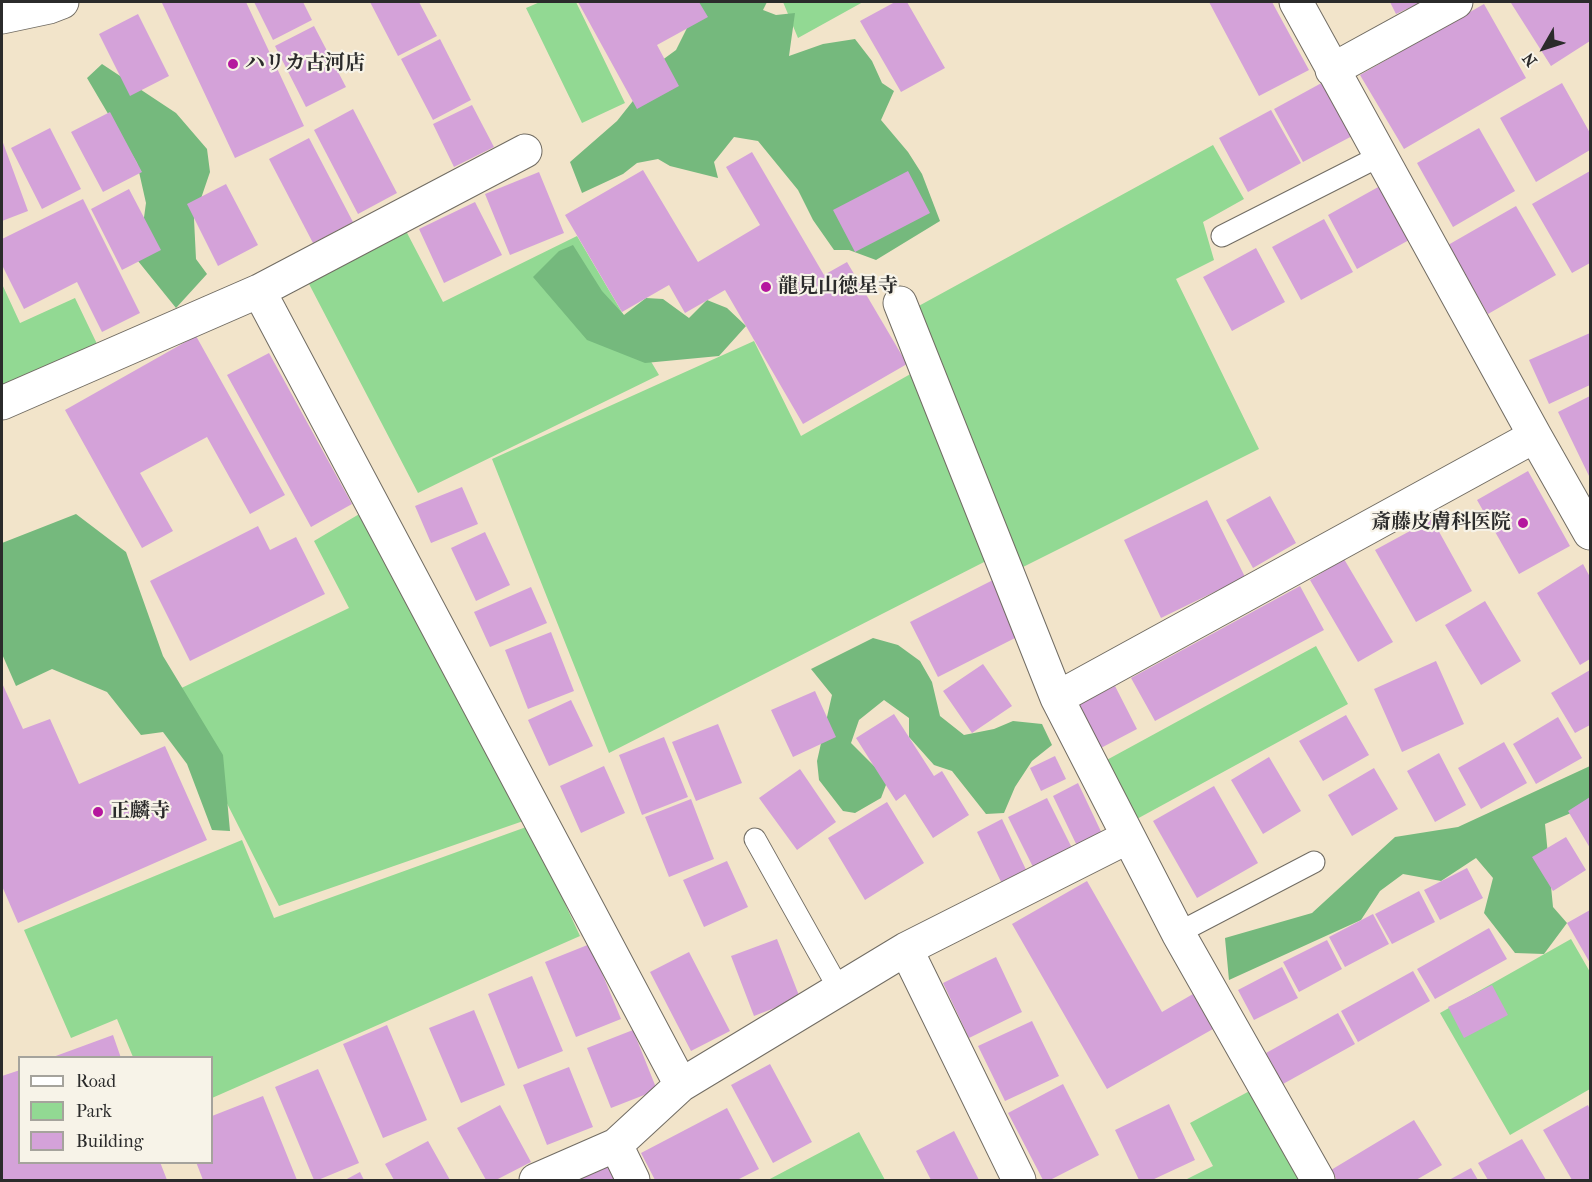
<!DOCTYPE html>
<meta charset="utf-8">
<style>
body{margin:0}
#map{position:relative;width:1592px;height:1182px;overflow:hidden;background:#f2e4ca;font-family:"IM FELL French Canon",serif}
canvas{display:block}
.frame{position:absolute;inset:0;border:3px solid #2b2b2b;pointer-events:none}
.legend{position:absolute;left:18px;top:1056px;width:195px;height:108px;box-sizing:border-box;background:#f7f3e8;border:2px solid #a5a39c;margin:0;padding:8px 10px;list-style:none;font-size:18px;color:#2b2b2b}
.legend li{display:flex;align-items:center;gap:12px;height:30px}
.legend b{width:30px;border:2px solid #a5a39c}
.north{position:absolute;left:1514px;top:18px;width:60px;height:60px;-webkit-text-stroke:4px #f7f3e8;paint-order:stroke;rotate:231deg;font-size:16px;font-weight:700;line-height:24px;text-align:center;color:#2b2b2b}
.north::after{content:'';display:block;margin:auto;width:21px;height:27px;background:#2b2b2b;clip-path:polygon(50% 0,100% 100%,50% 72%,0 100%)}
</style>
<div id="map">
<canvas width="1592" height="1182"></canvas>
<div class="frame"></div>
<ul class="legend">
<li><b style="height:8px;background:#fff"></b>Road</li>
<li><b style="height:16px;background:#92d993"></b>Park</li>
<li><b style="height:16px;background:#d4a2d9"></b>Building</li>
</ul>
<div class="north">N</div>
</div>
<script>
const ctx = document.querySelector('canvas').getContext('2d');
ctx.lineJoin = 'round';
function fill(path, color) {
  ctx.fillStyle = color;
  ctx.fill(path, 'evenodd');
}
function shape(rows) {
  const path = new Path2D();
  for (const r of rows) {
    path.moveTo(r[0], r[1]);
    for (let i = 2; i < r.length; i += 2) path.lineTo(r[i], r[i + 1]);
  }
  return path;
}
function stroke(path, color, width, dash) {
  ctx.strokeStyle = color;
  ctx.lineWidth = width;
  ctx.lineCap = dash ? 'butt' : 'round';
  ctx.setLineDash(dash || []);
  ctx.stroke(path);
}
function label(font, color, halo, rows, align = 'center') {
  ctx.font = font + ' "IM FELL French Canon","Noto Serif JP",serif';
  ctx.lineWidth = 4.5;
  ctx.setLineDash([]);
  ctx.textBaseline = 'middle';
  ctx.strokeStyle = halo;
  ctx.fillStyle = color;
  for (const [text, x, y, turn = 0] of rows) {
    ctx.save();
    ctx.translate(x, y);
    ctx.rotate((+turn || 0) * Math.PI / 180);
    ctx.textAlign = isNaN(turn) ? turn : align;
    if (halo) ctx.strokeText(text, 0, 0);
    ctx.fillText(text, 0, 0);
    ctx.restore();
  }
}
fill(shape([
 [540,2,576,2,625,103,582,123,526,8],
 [783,2,863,2,798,38],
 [1213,145,1244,199,1203,222,1214,260,1176,279,1259,449,1015,571,915,308],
 [405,229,443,302,577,236,659,375,418,493,308,282],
 [2,284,20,323,75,298,98,346,2,391],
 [754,341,801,436,914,372,988,560,609,753,492,459],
 [366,510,529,819,279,906,171,693,349,608,314,541],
 [1316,646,1348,704,1135,820,1103,762],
 [529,826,580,936,212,1098,212,1058,133,1057,117,1019,71,1038,24,930,242,840,274,918],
 [1571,939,1590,972,1590,1089,1510,1135,1440,1013],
 [1257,1087,1308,1180,1185,1180,1213,1166,1190,1123],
 [859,1132,885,1180,768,1180]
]), '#92d993');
fill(shape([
 [678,2,767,2,763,10,776,15,795,13,789,56,823,44,855,39,872,61,882,83,894,91,881,120,908,152,922,174,940,221,876,260,849,250,834,250,813,220,798,190,758,141,734,137,714,162,718,178,670,166,658,159,637,163,623,174,582,193,570,162,617,121,644,87,650,69,676,50,687,28],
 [102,64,176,113,207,149,210,172,194,219,196,259,207,274,176,308,138,261,146,203,137,163,87,78],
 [573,245,602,291,624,315,646,298,663,299,689,318,707,300,727,308,746,326,719,356,645,363,587,340,533,277,559,251],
 [76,514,126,552,163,656,223,755,230,831,212,830,187,764,163,732,141,735,107,692,52,669,16,686,2,654,2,543],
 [873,638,898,645,920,661,932,682,940,716,964,735,994,729,1013,721,1042,724,1052,745,1032,761,1015,787,1004,813,986,814,952,771,934,765,909,737,909,718,884,700,859,720,851,743,874,766,889,777,881,798,855,813,843,811,819,780,817,761,832,695,811,669],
 [1590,766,1590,805,1545,824,1553,907,1567,923,1544,954,1515,953,1484,913,1493,878,1476,858,1441,881,1403,874,1380,891,1361,920,1229,980,1225,938,1312,913,1395,837,1458,827]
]), '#75b97d');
fill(shape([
 [165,2,246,2,304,126,235,158,162,3],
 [254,2,303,2,312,20,273,40],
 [370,2,419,2,437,36,398,56],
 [578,2,699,2,708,17,657,45,679,86,637,109],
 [895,2,907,2,945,68,901,92,860,21],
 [1209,2,1272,2,1309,70,1259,96],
 [1390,2,1422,2,1396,14],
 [1513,2,1590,2,1590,41,1551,66,1511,3],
 [1484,4,1526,78,1404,149,1360,75],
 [138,14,169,76,130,96,99,34],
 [314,26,346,87,306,107,275,46],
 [440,39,471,100,433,120,401,59],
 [1327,80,1356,134,1303,162,1274,109],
 [1562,83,1590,133,1590,150,1536,182,1500,118],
 [472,105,494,147,454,167,433,124],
 [353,109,397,193,358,214,314,130],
 [1271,110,1301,163,1248,192,1219,138],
 [110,112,142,172,103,192,71,132],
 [50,128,81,189,42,209,11,148],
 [1479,128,1515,191,1453,227,1417,163],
 [309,138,353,222,313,243,269,159],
 [2,140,28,211,2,221],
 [752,152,824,275,847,262,907,364,803,424,725,290,685,313,669,285,622,312,565,215,643,170,698,262,760,225,726,167],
 [908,171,930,213,855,252,833,210],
 [1590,171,1590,263,1572,273,1532,204],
 [539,172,564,233,510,255,485,194],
 [226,184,258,245,218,266,187,204],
 [1380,186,1409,240,1357,269,1328,215],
 [129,189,161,250,122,270,91,209],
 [83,199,140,313,102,332,77,282,24,309,2,265,2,239],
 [475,202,502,255,444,283,419,229],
 [1516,206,1556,275,1488,314,1448,245],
 [1324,219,1353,272,1301,300,1272,247],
 [1256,248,1285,302,1232,331,1203,277],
 [1590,333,1590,385,1549,404,1529,360],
 [196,336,285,495,250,514,207,437,140,473,173,531,142,548,65,410],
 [269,353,352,504,311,527,227,375],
 [1590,396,1590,478,1558,412],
 [1528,471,1570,546,1519,574,1477,500],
 [462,487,478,524,431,543,415,506],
 [1270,496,1296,543,1253,568,1226,520],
 [1207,500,1245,577,1161,618,1124,540],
 [1432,519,1472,591,1416,622,1375,550],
 [258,526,270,550,296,537,325,594,190,661,150,581],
 [485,532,510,585,476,601,451,548],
 [1344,559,1393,642,1358,662,1310,580],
 [1583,564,1590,577,1590,659,1580,665,1537,593],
 [993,580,1021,635,938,677,910,622],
 [1300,586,1324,630,1155,721,1131,678],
 [531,587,547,623,490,647,474,612],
 [1485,601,1521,661,1481,685,1445,625],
 [551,632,574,691,528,709,505,650],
 [1436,661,1464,724,1402,752,1374,689],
 [983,664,1012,706,972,733,943,691],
 [1590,670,1590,725,1575,733,1551,693],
 [2,683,23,729,50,719,79,784,165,746,207,840,18,923,2,886],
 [1115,686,1137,729,1099,749,1076,706],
 [815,691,836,737,793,757,771,710],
 [571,700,593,746,549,766,528,720],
 [894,714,934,776,942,771,969,815,933,838,905,794,896,801,856,738],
 [1346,715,1369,755,1323,781,1299,741],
 [1558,717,1582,758,1536,784,1513,744],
 [718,724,742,783,696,801,672,742],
 [664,737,688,797,642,815,619,755],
 [1504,742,1527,783,1481,809,1458,768],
 [1439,753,1466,805,1435,822,1407,771],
 [1055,756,1066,779,1041,791,1030,768],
 [1269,757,1301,811,1263,834,1231,780],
 [604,766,625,813,581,833,560,786],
 [1374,768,1398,809,1352,836,1328,795],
 [800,769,836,822,797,850,759,798],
 [1078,783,1105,840,1080,852,1053,796],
 [1214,786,1258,863,1197,898,1153,821],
 [1590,797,1590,848,1568,811],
 [1047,798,1075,854,1036,873,1008,817],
 [691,799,714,859,669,877,645,817],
 [887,802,924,863,865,900,828,838],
 [1002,819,1029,876,1004,888,977,832],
 [1566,837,1586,870,1553,891,1532,857],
 [727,861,748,907,704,927,683,880],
 [1467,868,1483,898,1440,920,1424,890],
 [1087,881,1162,1012,1193,994,1213,1029,1107,1089,1012,924],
 [1419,891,1435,922,1392,944,1375,914],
 [1590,910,1590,963,1567,923],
 [1373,914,1389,944,1345,967,1329,937],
 [1489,928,1507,959,1435,999,1417,969],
 [777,939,800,998,754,1016,731,956],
 [1327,940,1342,969,1299,992,1283,962],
 [590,944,621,1019,576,1037,545,962],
 [689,952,730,1031,691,1051,650,972],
 [996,957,1022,1012,969,1038,943,983],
 [1282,967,1298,998,1254,1020,1238,990],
 [1413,971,1430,1001,1358,1042,1341,1011],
 [532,976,563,1051,518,1069,488,994],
 [1492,985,1508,1015,1464,1038,1448,1007],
 [474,1010,505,1085,461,1103,429,1028],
 [1338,1013,1355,1044,1283,1084,1266,1053],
 [1032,1021,1059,1076,1005,1101,978,1046],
 [387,1025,427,1120,383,1138,343,1044],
 [633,1030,657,1090,611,1108,587,1048],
 [113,1035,121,1058,53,1058,53,1057],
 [770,1064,812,1142,773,1163,731,1085],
 [569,1067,593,1127,547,1145,523,1085],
 [318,1069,359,1163,318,1180,314,1180,275,1087],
 [20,1070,20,1162,160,1162,167,1180,2,1180,2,1076],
 [1063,1084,1099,1155,1050,1180,1043,1180,1008,1113],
 [263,1096,297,1180,203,1180,196,1162,212,1162,212,1116],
 [1169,1104,1195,1160,1152,1180,1139,1180,1115,1130],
 [500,1105,531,1162,496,1180,486,1180,457,1128],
 [1588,1105,1590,1110,1590,1180,1572,1180,1543,1130],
 [727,1108,759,1169,737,1180,655,1180,641,1153],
 [1414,1120,1442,1165,1416,1180,1337,1180,1331,1170],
 [954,1131,979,1180,931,1180,916,1151],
 [1522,1139,1546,1180,1488,1180,1478,1163],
 [428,1141,450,1180,394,1180,385,1164],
 [610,1161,621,1180,574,1180],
 [1471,1168,1478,1180,1449,1180],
 [360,1172,364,1180,345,1180]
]), '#d4a2d9');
const lane = shape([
 [1222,236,1380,156],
 [755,839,839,989],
 [1178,933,1314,862]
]);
const street = shape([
 [1296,2,1535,436,1590,533],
 [2,17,49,7,62,2],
 [1332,70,1456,2],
 [259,291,525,151],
 [900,303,1057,698],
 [2,403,259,291,681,1085],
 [906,949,1019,1180],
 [616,1145,633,1180],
 [536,1180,616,1145,681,1085,906,949,1128,837],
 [1318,1180,1178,933,1057,698,1535,436]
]);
stroke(lane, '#716c63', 23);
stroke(street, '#716c63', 35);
stroke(lane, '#fff', 21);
stroke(street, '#fff', 33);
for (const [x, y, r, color] of [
 [233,64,6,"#b5179e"],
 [766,287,6,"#b5179e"],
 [1523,523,6,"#b5179e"],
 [98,812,6,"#b5179e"]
]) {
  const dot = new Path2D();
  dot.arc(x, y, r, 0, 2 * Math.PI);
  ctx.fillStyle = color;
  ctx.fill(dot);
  stroke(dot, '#f7f3e8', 2);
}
label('bold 20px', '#2b2b2b', '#f7f3e8', [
 ["ハリカ古河店",245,64],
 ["龍見山徳星寺",778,287],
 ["斎藤皮膚科医院",1511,523,"right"],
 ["正麟寺",110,812]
], 'left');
</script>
